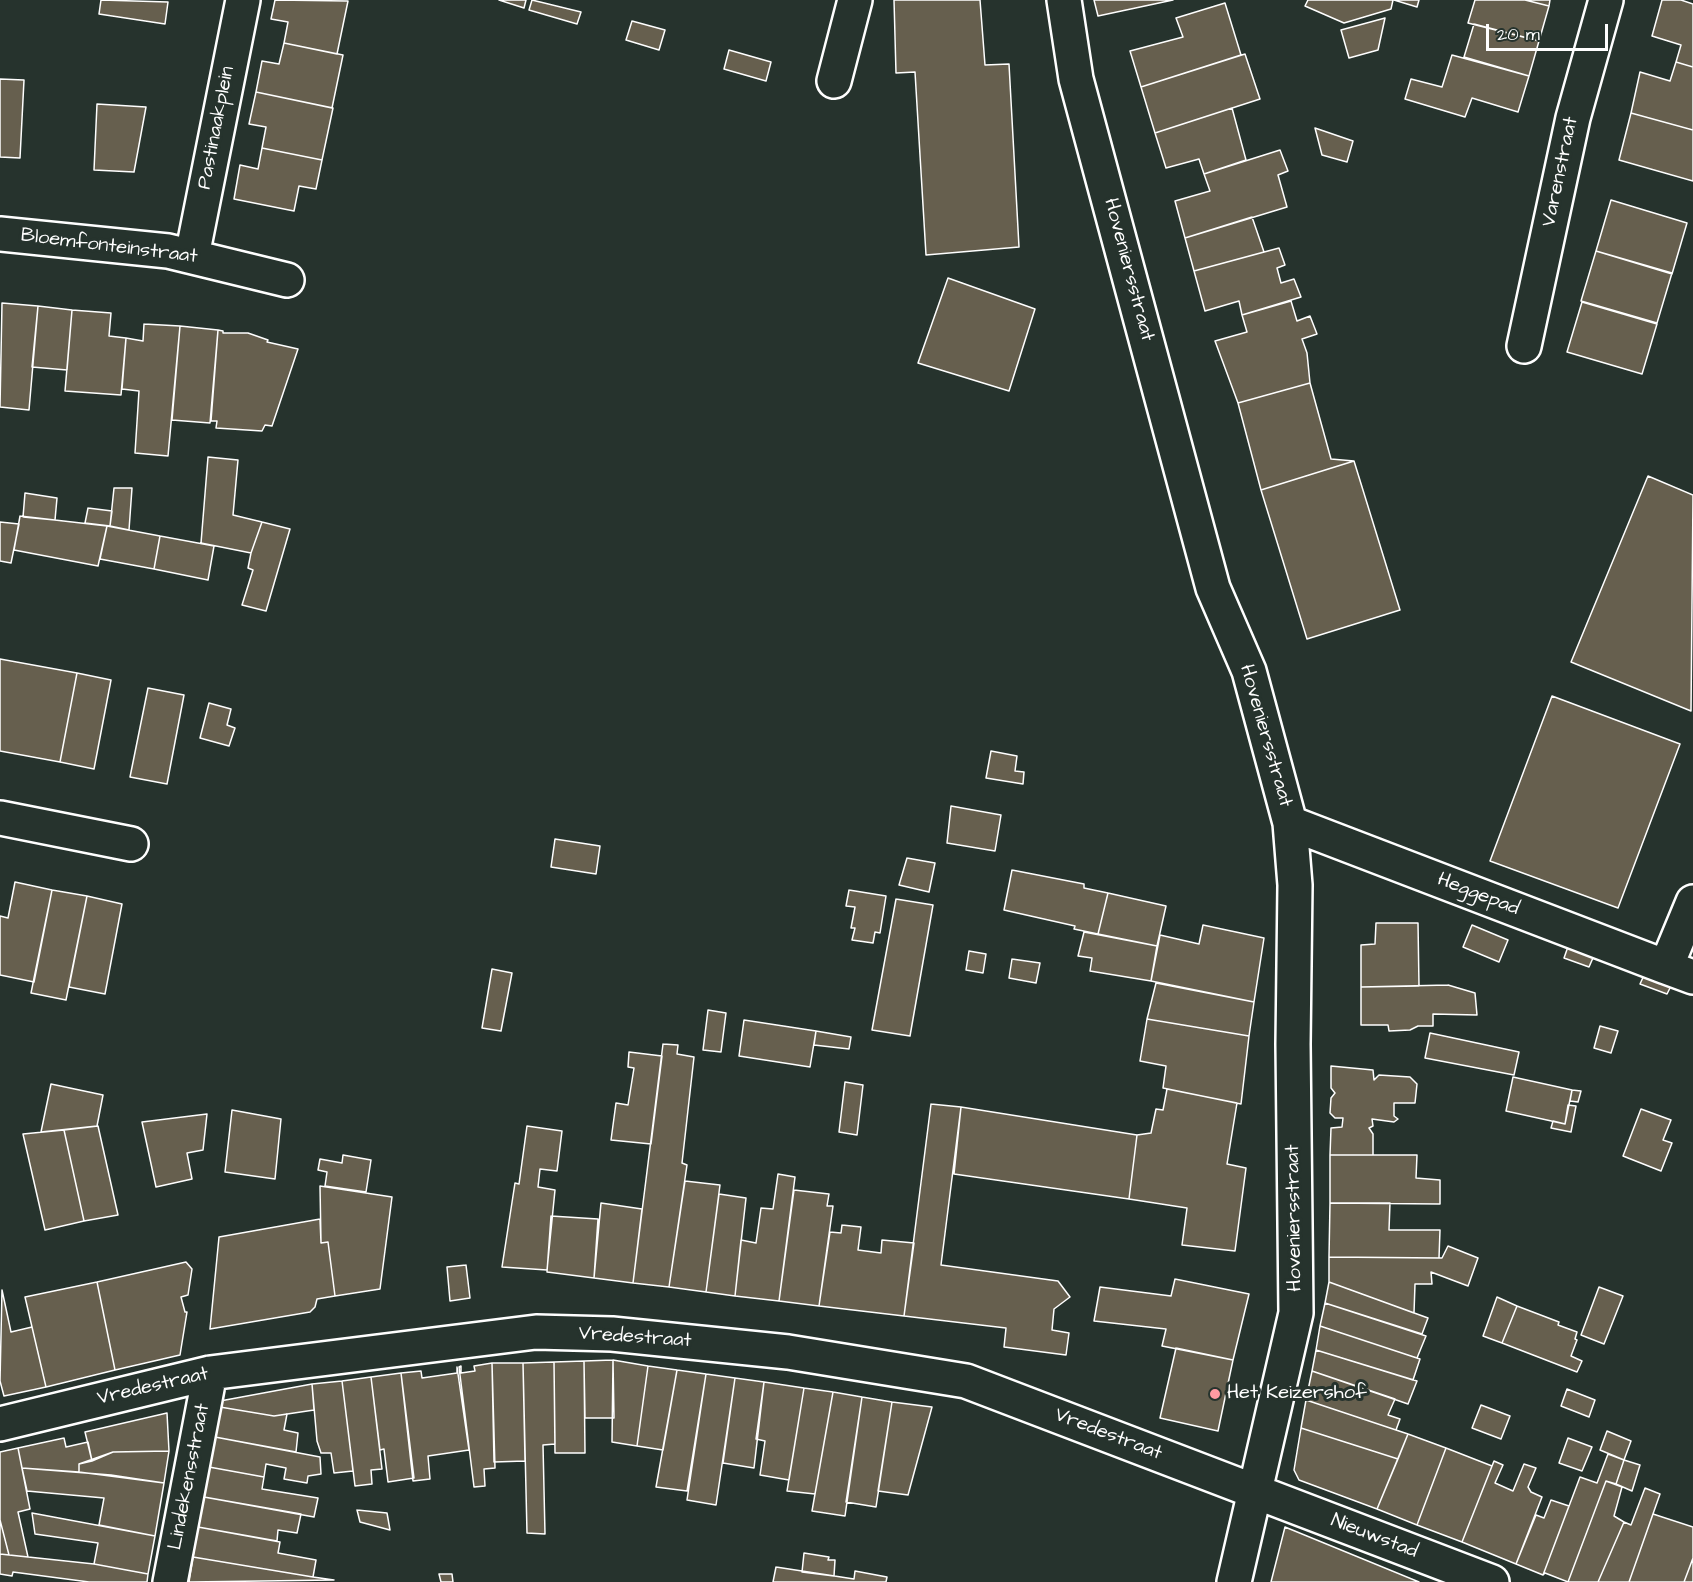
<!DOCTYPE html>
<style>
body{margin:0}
#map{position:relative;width:1693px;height:1582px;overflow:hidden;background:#26332d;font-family:"Architects Daughter",sans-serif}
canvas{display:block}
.scale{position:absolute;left:1486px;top:24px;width:122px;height:27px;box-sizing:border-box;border:3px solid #fff;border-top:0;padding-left:8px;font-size:18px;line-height:21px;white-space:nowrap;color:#fff;-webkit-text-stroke:4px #26332d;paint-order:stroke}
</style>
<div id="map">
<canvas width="1693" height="1582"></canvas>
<div class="scale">20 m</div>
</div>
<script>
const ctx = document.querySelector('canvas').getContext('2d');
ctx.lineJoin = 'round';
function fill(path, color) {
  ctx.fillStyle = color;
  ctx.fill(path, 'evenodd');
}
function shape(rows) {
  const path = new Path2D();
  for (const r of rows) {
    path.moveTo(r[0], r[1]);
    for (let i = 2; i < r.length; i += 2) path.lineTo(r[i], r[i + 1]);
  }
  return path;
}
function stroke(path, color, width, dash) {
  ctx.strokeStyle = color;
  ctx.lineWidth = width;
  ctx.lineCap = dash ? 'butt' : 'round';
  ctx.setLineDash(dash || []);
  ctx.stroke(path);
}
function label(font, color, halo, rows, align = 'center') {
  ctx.font = font + ' "Architects Daughter",sans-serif';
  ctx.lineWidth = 6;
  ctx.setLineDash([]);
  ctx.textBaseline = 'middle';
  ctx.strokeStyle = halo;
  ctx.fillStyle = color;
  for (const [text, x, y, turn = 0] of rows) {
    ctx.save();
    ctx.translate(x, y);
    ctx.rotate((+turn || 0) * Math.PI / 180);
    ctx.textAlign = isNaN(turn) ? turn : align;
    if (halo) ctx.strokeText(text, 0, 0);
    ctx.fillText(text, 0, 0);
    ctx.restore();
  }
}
const building = shape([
 [101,0,168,2,165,24,99,14,101,0],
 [275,0,348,1,337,54,284,43,288,22,271,19,275,0],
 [499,0,526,0,524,8,499,0],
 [532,0,581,12,577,24,529,10,532,0],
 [894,0,980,0,985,65,1009,64,1019,247,926,255,915,72,896,73,894,0],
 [1094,0,1173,0,1098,16,1094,0],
 [1308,0,1393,0,1391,9,1344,23,1305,6,1308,0],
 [1394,0,1419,0,1417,7,1394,0],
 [1475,0,1525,0,1549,6,1539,41,1468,23,1475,0],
 [1525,0,1550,0,1549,6,1525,0],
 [1662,0,1681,0,1693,4,1693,67,1676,62,1681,45,1652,36,1662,0],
 [1225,3,1241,55,1141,87,1130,51,1183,37,1176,18,1225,3],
 [1385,18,1378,50,1349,58,1341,30,1385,18],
 [632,21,665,30,659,50,626,40,632,21],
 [1474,24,1539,41,1529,76,1464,57,1474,24],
 [284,43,343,55,332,108,256,92,262,61,279,64,284,43],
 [729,50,771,62,766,81,724,69,729,50],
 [1245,54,1260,99,1155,133,1141,87,1245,54],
 [1452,55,1529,76,1518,112,1472,98,1465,117,1405,99,1411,79,1442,87,1452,55],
 [1676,62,1693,67,1693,130,1631,113,1640,72,1670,81,1676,62],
 [0,79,24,80,20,158,0,157,0,79],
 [256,92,333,108,322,160,262,148,266,127,249,124,256,92],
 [97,104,146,107,134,172,94,170,97,104],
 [1232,108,1246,160,1204,174,1199,159,1166,168,1155,133,1232,108],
 [1631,113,1693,130,1693,181,1619,160,1631,113],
 [1315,128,1353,141,1347,162,1322,155,1315,128],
 [262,148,322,160,316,189,299,186,294,211,234,199,240,165,258,169,262,148],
 [1280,150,1288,171,1278,175,1287,207,1185,238,1175,201,1210,191,1204,174,1280,150],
 [1611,200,1687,223,1672,274,1596,251,1611,200],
 [1252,217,1264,252,1194,271,1185,238,1252,217],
 [1279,248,1285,265,1277,268,1281,283,1294,279,1301,297,1242,315,1239,301,1205,311,1194,271,1279,248],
 [1596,251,1672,273,1657,323,1581,301,1596,251],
 [948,278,1035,309,1009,391,918,363,948,278],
 [1291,301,1297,321,1310,316,1317,334,1302,339,1307,353,1310,383,1238,403,1215,341,1247,332,1242,315,1291,301],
 [1582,302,1657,324,1642,374,1567,352,1582,302],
 [2,303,38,306,29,410,0,407,2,303],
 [38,306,72,310,67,370,32,367,38,306],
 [72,310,111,313,109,336,126,338,121,395,65,391,72,310],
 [144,324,180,326,168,456,135,453,139,391,122,389,126,338,143,341,144,324],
 [180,326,218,330,210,423,172,420,180,326],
 [218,330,223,331,223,333,248,333,268,340,267,342,298,349,272,426,265,425,262,431,216,428,217,421,211,421,218,330],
 [1310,383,1331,459,1354,461,1261,490,1238,403,1310,383],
 [208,457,238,460,233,515,262,522,251,553,201,543,208,457],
 [1354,461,1400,610,1307,639,1261,490,1354,461],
 [1648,476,1693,495,1691,711,1571,662,1648,476],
 [114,488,132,488,129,530,110,526,114,488],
 [25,493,57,498,55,520,23,517,25,493],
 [88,508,112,511,110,526,85,523,88,508],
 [20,516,107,526,98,566,14,550,20,516],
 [0,522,19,524,11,563,0,561,0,522],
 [262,522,290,529,266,611,242,605,253,570,248,568,251,553,262,522],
 [107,526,160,536,154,569,100,559,107,526],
 [160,536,214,546,208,580,154,569,160,536],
 [0,659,77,673,60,762,0,751,0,659],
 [77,673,111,680,94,769,60,762,77,673],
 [148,688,184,695,167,784,130,777,148,688],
 [1552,696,1680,744,1618,908,1490,861,1552,696],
 [209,703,231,709,227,725,235,728,229,746,200,738,209,703],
 [991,751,1017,756,1015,771,1024,772,1023,784,986,778,991,751],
 [951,806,1001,815,995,851,947,843,951,806],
 [555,839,600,846,596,874,551,867,555,839],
 [907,858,935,863,929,892,899,885,907,858],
 [1012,870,1084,884,1084,888,1108,893,1098,934,1074,929,1075,926,1004,910,1012,870],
 [15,882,52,890,34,982,0,975,0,916,8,918,15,882],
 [52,890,87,896,66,1000,31,993,52,890],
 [849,890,886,896,880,933,875,932,873,943,852,940,855,928,851,928,855,907,846,906,849,890],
 [1108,893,1166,906,1157,946,1098,934,1108,893],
 [87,896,122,904,105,994,69,987,87,896],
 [896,899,933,905,910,1036,872,1030,896,899],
 [1376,923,1418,923,1419,986,1361,987,1361,945,1375,944,1376,923],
 [1203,925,1264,938,1254,1002,1151,981,1160,935,1199,944,1203,925],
 [1472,925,1508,940,1499,962,1463,947,1472,925],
 [1084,932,1157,946,1151,981,1090,971,1092,958,1078,956,1084,932],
 [1570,941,1596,951,1589,967,1564,958,1570,941],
 [969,951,986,954,983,973,966,970,969,951],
 [1012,959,1040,963,1036,983,1009,978,1012,959],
 [492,969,512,973,501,1031,482,1028,492,969],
 [1645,973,1672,984,1667,994,1640,984,1645,973],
 [1156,983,1254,1002,1249,1036,1147,1019,1156,983],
 [1448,985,1475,993,1477,1015,1433,1014,1433,1026,1418,1026,1410,1030,1389,1031,1388,1025,1361,1025,1361,987,1448,985],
 [708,1010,726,1013,721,1052,703,1050,708,1010],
 [1147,1019,1249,1036,1241,1104,1163,1088,1166,1066,1140,1061,1147,1019],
 [744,1020,816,1031,810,1067,739,1056,744,1020],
 [1600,1026,1618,1031,1611,1053,1594,1048,1600,1026],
 [816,1031,851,1037,849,1049,814,1045,816,1031],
 [1430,1033,1519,1052,1514,1075,1425,1058,1430,1033],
 [663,1044,678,1045,677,1054,694,1057,682,1163,687,1165,669,1287,633,1283,663,1044],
 [629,1052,662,1056,651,1144,611,1140,616,1103,628,1105,634,1068,628,1067,629,1052],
 [1331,1066,1373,1070,1374,1080,1379,1075,1410,1077,1417,1084,1415,1103,1394,1103,1394,1116,1398,1119,1394,1122,1372,1119,1373,1126,1369,1128,1373,1134,1373,1155,1330,1155,1331,1128,1342,1127,1343,1118,1335,1118,1330,1113,1331,1098,1335,1093,1331,1088,1331,1066],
 [1513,1077,1572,1090,1565,1124,1506,1111,1513,1077],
 [845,1082,863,1085,857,1135,839,1132,845,1082],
 [51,1084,103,1095,97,1126,41,1132,51,1084],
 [1167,1089,1237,1103,1227,1164,1246,1168,1235,1251,1182,1245,1187,1208,1129,1199,1137,1135,1151,1133,1156,1109,1163,1110,1167,1089],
 [1572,1090,1581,1091,1578,1102,1570,1101,1572,1090],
 [931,1104,961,1107,941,1265,1058,1281,1070,1297,1054,1309,1052,1330,1069,1333,1066,1355,1004,1347,1006,1328,904,1316,931,1104],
 [1568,1105,1576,1106,1571,1132,1551,1128,1553,1121,1565,1124,1568,1105],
 [961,1107,1137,1135,1129,1199,954,1174,961,1107],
 [1641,1109,1671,1120,1663,1140,1672,1143,1661,1171,1623,1156,1641,1109],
 [232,1110,281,1119,275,1179,225,1172,232,1110],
 [207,1114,203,1150,187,1153,192,1179,156,1187,142,1122,207,1114],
 [98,1126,118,1215,84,1221,64,1130,98,1126],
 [527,1126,562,1131,557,1171,540,1169,538,1187,555,1190,547,1270,502,1267,515,1183,519,1184,527,1126],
 [64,1130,84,1221,45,1230,23,1134,64,1130],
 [343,1155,371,1160,366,1192,325,1186,327,1172,318,1170,320,1159,342,1163,343,1155],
 [1330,1155,1417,1155,1416,1178,1440,1180,1440,1204,1330,1203,1330,1155],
 [778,1174,795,1177,779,1301,735,1296,741,1240,756,1243,761,1208,773,1209,778,1174],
 [685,1181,720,1185,706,1292,669,1287,685,1181],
 [320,1186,392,1197,380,1289,335,1296,328,1242,321,1243,320,1186],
 [794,1190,829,1194,827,1206,833,1206,819,1306,779,1301,794,1190],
 [719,1194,746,1198,735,1296,706,1292,719,1194],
 [601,1203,642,1209,633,1283,594,1278,601,1203],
 [1330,1203,1390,1203,1389,1230,1440,1230,1439,1258,1329,1257,1330,1203],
 [551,1216,598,1219,594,1278,547,1272,551,1216],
 [320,1219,321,1243,328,1242,335,1296,317,1299,315,1307,310,1312,210,1329,219,1237,320,1219],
 [842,1225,861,1227,858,1250,881,1253,882,1240,914,1243,904,1316,819,1306,830,1232,841,1233,842,1225],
 [1448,1246,1478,1258,1468,1286,1431,1272,1432,1284,1415,1284,1414,1313,1329,1282,1329,1257,1442,1258,1448,1246],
 [186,1262,192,1269,188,1295,181,1297,185,1312,187,1312,180,1355,115,1370,97,1282,186,1262],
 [466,1265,470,1298,450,1301,447,1267,466,1265],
 [1175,1279,1249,1294,1233,1360,1162,1346,1166,1329,1094,1321,1100,1287,1171,1296,1175,1279],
 [97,1282,115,1370,46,1387,25,1297,97,1282],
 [1329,1282,1428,1318,1422,1334,1325,1303,1329,1282],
 [1599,1287,1623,1296,1604,1344,1581,1335,1599,1287],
 [2,1290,11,1332,32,1327,46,1387,4,1396,0,1381,2,1290],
 [1497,1297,1517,1306,1502,1343,1483,1336,1497,1297],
 [1325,1303,1426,1336,1417,1358,1320,1326,1325,1303],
 [1517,1306,1559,1322,1558,1325,1577,1332,1575,1339,1577,1340,1571,1356,1582,1361,1577,1372,1502,1343,1517,1306],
 [1320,1326,1420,1359,1413,1380,1316,1350,1320,1326],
 [1176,1348,1233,1360,1218,1431,1160,1418,1176,1348],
 [1316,1350,1417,1381,1408,1404,1312,1371,1316,1350],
 [613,1360,614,1418,585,1418,584,1361,613,1360],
 [613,1360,648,1366,637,1446,612,1442,613,1360],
 [584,1361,585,1453,555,1453,554,1362,584,1361],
 [554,1362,555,1444,543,1445,545,1534,527,1533,523,1363,554,1362],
 [492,1363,495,1468,484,1469,485,1486,474,1487,459,1367,461,1366,461,1373,475,1371,474,1366,492,1363],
 [492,1363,523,1363,525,1461,494,1462,492,1363],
 [648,1366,677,1370,663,1450,637,1446,648,1366],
 [457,1367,469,1450,428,1456,430,1479,413,1481,401,1373,421,1371,422,1378,457,1373,457,1367],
 [677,1370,706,1374,687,1491,656,1487,677,1370],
 [1312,1371,1395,1399,1388,1415,1400,1419,1396,1430,1306,1400,1312,1371],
 [401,1373,414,1478,388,1482,384,1449,380,1450,371,1377,401,1373],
 [706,1374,735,1378,716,1505,687,1500,706,1374],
 [371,1377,382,1469,371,1470,372,1484,355,1486,342,1381,371,1377],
 [735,1378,764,1382,754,1468,723,1463,735,1378],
 [342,1381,353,1471,334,1473,331,1453,321,1453,317,1441,312,1384,342,1381],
 [764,1382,804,1388,789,1480,760,1475,765,1441,756,1439,764,1382],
 [312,1384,314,1410,274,1416,220,1407,220,1401,312,1384],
 [804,1388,833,1392,815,1494,787,1491,804,1388],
 [1567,1389,1595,1400,1589,1417,1561,1406,1567,1389],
 [833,1392,862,1397,845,1516,812,1511,833,1392],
 [862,1397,892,1402,876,1507,846,1502,862,1397],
 [1306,1400,1408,1434,1398,1459,1301,1428,1306,1400],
 [892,1402,932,1407,908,1495,878,1491,892,1402],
 [1481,1405,1510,1416,1501,1439,1472,1428,1481,1405],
 [220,1407,274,1416,287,1414,284,1430,298,1433,296,1452,215,1437,220,1407],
 [167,1413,169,1451,113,1452,92,1461,85,1432,167,1413],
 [1301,1428,1398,1459,1377,1509,1299,1480,1294,1470,1301,1428],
 [1607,1431,1631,1441,1624,1460,1600,1450,1607,1431],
 [1408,1434,1446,1448,1417,1525,1377,1509,1408,1434],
 [215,1437,320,1457,321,1474,308,1476,307,1483,284,1479,286,1468,266,1464,264,1477,209,1467,215,1437],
 [64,1438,66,1447,88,1442,92,1461,79,1464,79,1472,22,1468,18,1448,64,1438],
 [1568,1438,1592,1447,1582,1471,1559,1463,1568,1438],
 [18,1448,30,1509,18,1512,28,1557,9,1555,0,1520,0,1452,18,1448],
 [1446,1448,1492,1466,1462,1542,1417,1525,1446,1448],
 [169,1451,164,1483,79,1472,79,1464,113,1452,169,1451],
 [1608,1454,1624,1460,1616,1484,1606,1481,1568,1582,1545,1573,1543,1575,1580,1477,1597,1483,1608,1454],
 [1624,1460,1640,1465,1632,1491,1616,1484,1624,1460],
 [1494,1461,1503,1465,1495,1483,1513,1491,1524,1464,1536,1468,1528,1487,1531,1492,1542,1497,1516,1564,1462,1542,1494,1461],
 [209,1467,264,1477,262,1489,318,1498,314,1517,204,1497,209,1467],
 [22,1468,111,1475,164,1483,155,1536,99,1525,104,1498,27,1491,22,1468],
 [1606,1481,1622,1487,1614,1516,1624,1522,1598,1582,1568,1582,1606,1481],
 [1645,1488,1660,1494,1629,1582,1598,1582,1624,1522,1631,1525,1645,1488],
 [204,1497,301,1514,297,1533,278,1530,277,1541,198,1527,204,1497],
 [1551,1500,1569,1506,1543,1575,1516,1564,1536,1515,1544,1518,1551,1500],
 [357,1510,387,1513,390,1530,360,1522,357,1510],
 [32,1513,155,1536,148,1574,94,1564,98,1543,35,1534,32,1513],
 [1653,1514,1693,1527,1693,1558,1684,1582,1629,1582,1653,1514],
 [0,1520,9,1555,0,1554,0,1520],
 [198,1527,280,1542,278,1553,316,1560,313,1577,193,1557,198,1527],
 [1285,1527,1419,1582,1271,1582,1285,1527],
 [804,1553,829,1557,828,1560,835,1560,834,1576,802,1572,804,1553],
 [0,1554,94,1564,148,1574,147,1582,89,1582,13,1572,12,1576,0,1574,0,1554],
 [193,1557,313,1577,334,1580,189,1582,193,1557],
 [1693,1558,1693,1582,1684,1582,1693,1558],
 [776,1567,854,1579,855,1571,887,1577,886,1582,773,1582,776,1567],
 [439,1574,452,1574,453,1582,441,1582,439,1574]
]);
fill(building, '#665f4e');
stroke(building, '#fff', 1.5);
const minor = shape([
 [1064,0,1076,79,1213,588,1249,671,1290,823,1295,885,1293,1044,1296,1313,1234,1582],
 [834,81,855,0],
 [0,234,168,251,287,280],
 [192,256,243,0],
 [1524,346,1573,118,1606,0],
 [0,818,131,844],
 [1290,823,1666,967,1693,902],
 [1666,967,1693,977],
 [0,1424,210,1373,536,1332,612,1334,788,1352,966,1381,1492,1582],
 [170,1582,210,1373]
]);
stroke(minor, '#fff', 38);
stroke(minor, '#26332d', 33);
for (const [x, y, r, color] of [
 [1215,1394,6,"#ff9aa2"]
]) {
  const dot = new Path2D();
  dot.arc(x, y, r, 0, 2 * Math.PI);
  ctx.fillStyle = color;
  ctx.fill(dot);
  stroke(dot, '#26332d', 2);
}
label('20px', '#fff', '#26332d', [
 ["Pastinaakplein",217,128,-79],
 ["Varenstraat",1561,172,-78],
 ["Bloemfonteinstraat",109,247,7],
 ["Hoveniersstraat",1128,270,75],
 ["Hoveniersstraat",1265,736,74],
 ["Heggepad",1478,895,21],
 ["Hoveniersstraat",1295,1218,-91],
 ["Vredestraat",635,1338,4],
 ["Vredestraat",153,1387,-13],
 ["Vredestraat",1108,1435,21],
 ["Lindekensstraat",190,1477,-79],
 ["Nieuwstad",1374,1537,21]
]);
label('20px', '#fff', '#26332d', [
 ["Het Keizershof",1227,1394]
], 'left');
</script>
